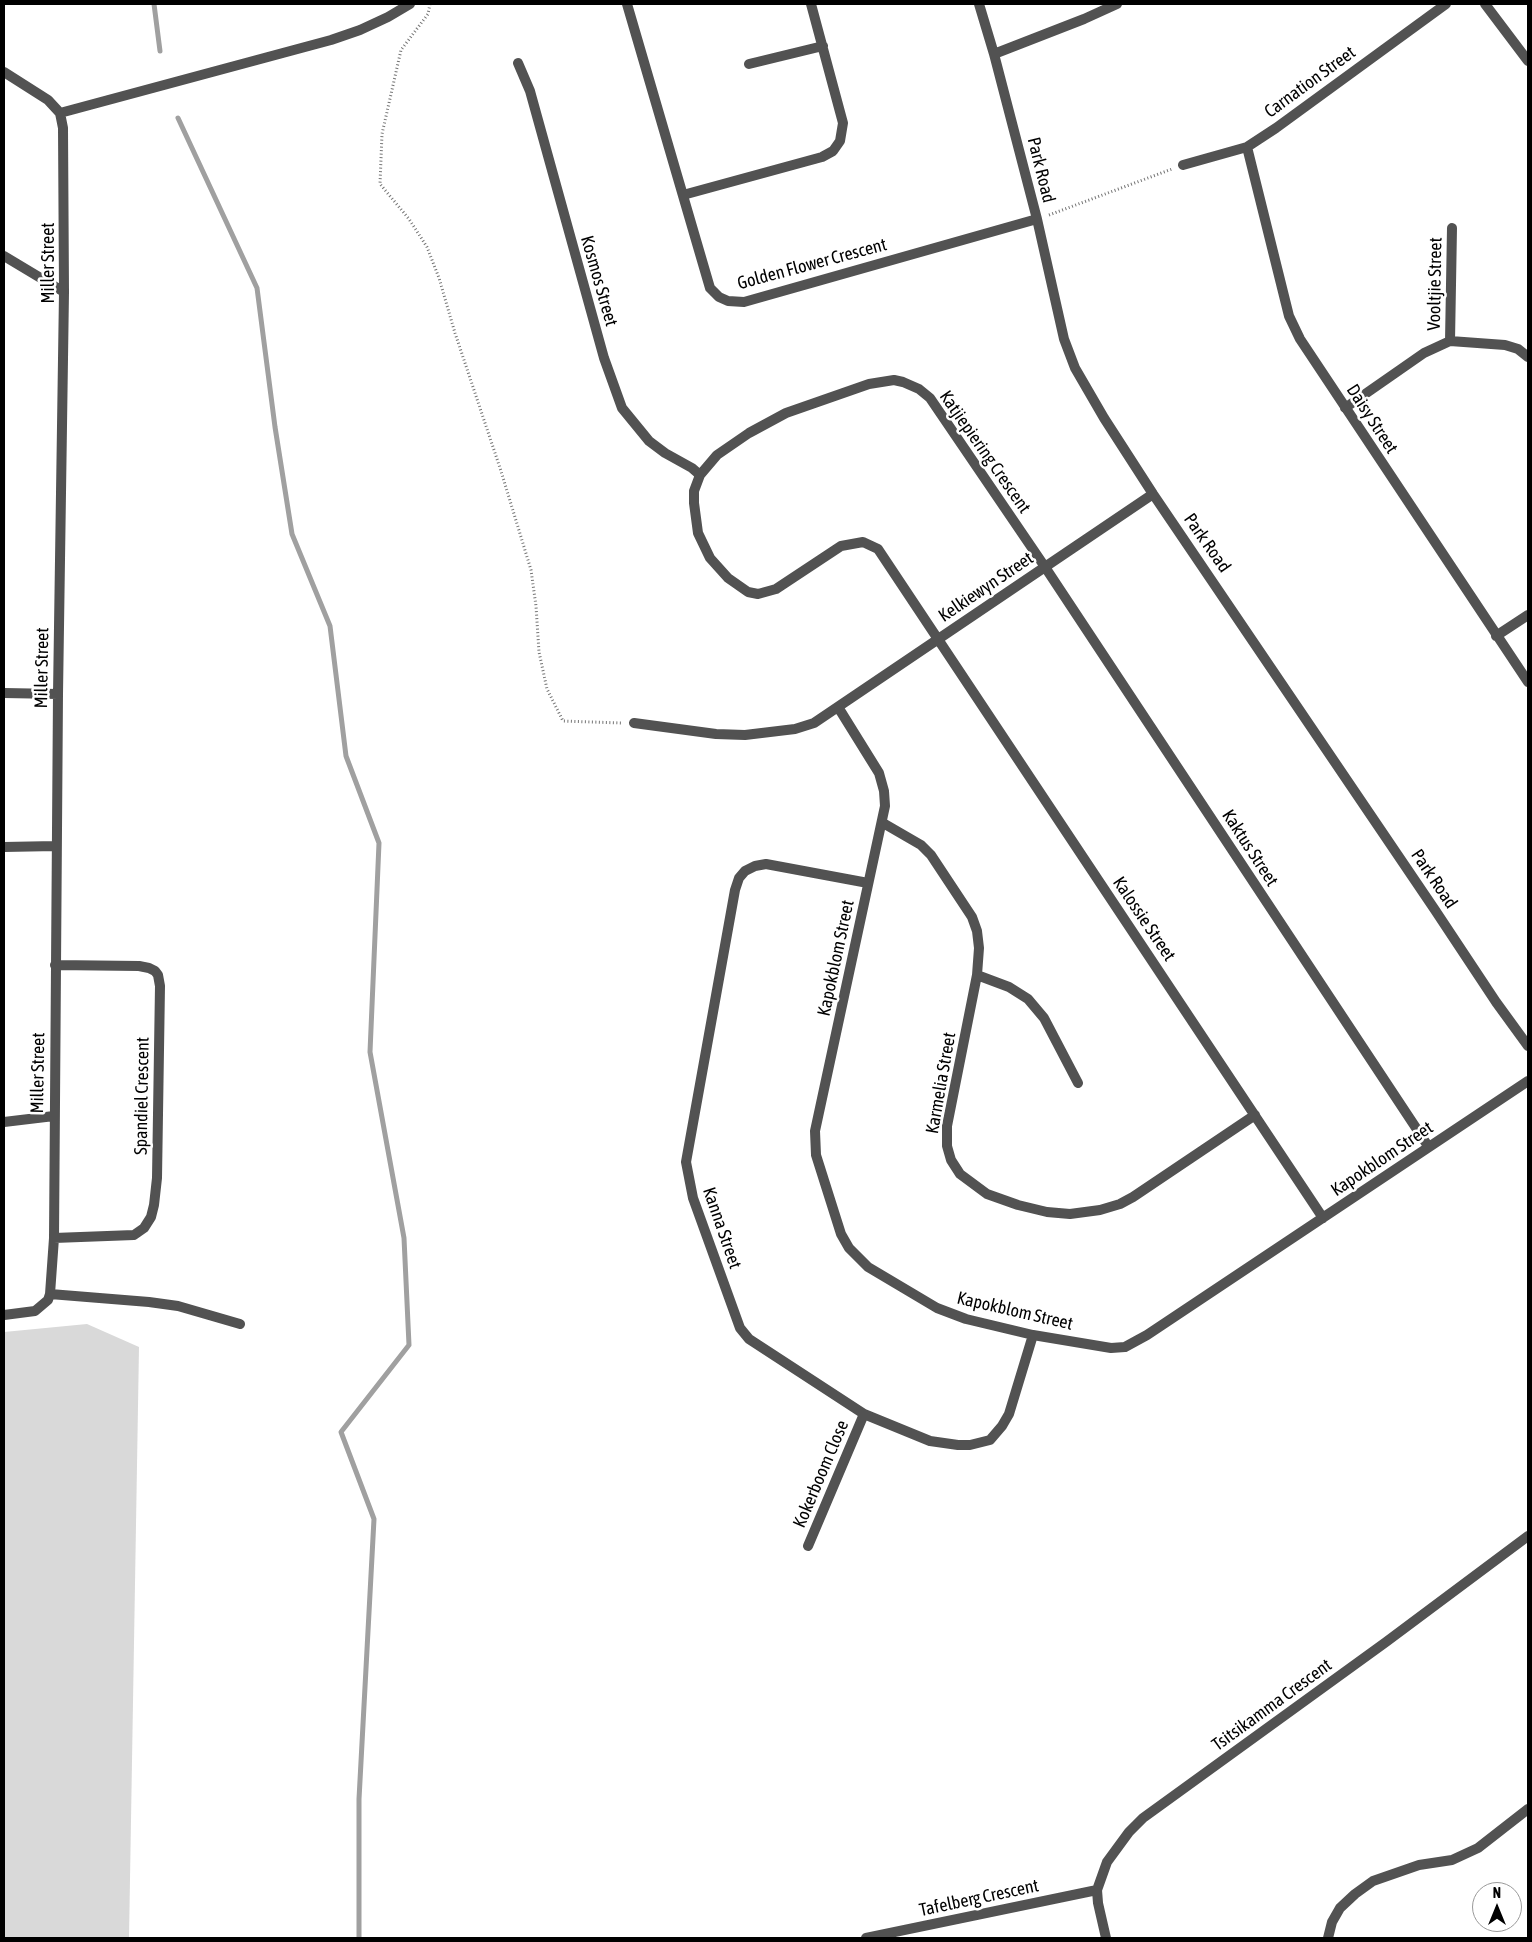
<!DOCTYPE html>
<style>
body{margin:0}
#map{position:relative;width:1532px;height:1942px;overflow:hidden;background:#fff;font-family:"Asap Condensed",sans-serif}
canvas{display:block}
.frame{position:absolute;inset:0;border:5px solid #000;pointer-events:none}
.north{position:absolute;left:1472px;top:1882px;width:50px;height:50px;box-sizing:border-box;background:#fff;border:1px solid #999;border-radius:50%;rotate:0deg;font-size:14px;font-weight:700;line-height:20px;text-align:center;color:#000}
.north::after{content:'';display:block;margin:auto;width:18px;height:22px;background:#000;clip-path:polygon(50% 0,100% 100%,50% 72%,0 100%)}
</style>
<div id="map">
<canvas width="1532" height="1942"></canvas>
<div class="frame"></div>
<div class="north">N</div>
</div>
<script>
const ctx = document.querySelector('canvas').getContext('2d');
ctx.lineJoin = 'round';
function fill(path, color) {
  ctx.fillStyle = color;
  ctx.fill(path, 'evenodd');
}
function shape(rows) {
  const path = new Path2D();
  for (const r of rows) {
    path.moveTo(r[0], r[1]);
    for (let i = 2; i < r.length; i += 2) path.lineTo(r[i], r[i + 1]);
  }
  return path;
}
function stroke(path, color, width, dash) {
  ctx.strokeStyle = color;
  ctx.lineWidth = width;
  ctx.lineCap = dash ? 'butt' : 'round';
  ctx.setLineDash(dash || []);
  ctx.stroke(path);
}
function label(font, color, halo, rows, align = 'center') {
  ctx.font = font + ' "Asap Condensed",sans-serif';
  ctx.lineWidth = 5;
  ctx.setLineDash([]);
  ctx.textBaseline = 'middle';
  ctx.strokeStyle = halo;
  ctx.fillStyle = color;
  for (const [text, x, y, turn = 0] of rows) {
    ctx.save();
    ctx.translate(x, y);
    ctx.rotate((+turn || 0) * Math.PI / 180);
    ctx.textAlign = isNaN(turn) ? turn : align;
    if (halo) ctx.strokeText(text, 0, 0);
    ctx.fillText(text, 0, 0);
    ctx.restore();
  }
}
fill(shape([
 [87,1324,139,1347,129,1938,4,1938,4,1332]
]), '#d9d9d9');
stroke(shape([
 [154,4,160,51],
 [178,118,257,288,275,427,292,534,330,626,346,756,379,843,370,1052,404,1238,409,1345,341,1432,374,1519,359,1799,359,1938]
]), '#a0a0a0', 5);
stroke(shape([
 [430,4,428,14,401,50,382,134,380,184,409,219,427,247,439,278,455,333,501,471,531,570,536,606,539,652,547,689,563,721,621,723],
 [1049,215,1172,169]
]), '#747474', 3, [1, 2.5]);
stroke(shape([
 [627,4,710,288,719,297,728,301,744,302,1037,219],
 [979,4,994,54,1037,219,1064,339,1075,368,1104,418,1153,494,1435,910,1496,1002,1528,1046],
 [1485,4,1528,61],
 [994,54,1084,19,1117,4],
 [518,63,530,91,604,358,622,408,649,441,665,453,692,468,700,475],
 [749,64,823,46],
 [4,72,48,100,60,113,63,128,64,292,58,694,54,1238,50,1294,48,1300,35,1311,4,1315],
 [60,113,331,40,360,30,388,17,410,4],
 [1247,147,1289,316,1300,339,1528,682],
 [1183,165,1247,147,1276,128,1446,4],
 [683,195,822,157,833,151,840,141,843,123,811,4],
 [4,256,64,292],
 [1450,341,1452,228],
 [1345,408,1424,353,1450,341,1505,345,1518,349,1528,357],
 [1496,636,1528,615],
 [4,693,58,694],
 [838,707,879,773,884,791,885,806,815,1131,816,1155,841,1234,849,1248,868,1267,937,1308,966,1319,1033,1335,1111,1348,1125,1347,1147,1335,1528,1081],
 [634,723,716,734,745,735,795,729,814,723,1153,494],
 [883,823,921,845,931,855,972,917,977,931,979,948,977,975,947,1126,947,1146,951,1160,960,1174,987,1194,1018,1205,1047,1212,1070,1214,1100,1210,1120,1204,1133,1197,1255,1115],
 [4,847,56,846],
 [868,883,766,864,755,866,745,871,739,878,735,890,686,1162,693,1198,740,1328,749,1339,864,1414,930,1441,958,1445,970,1445,990,1440,1002,1426,1009,1414,1033,1335],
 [977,975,1009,987,1028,999,1044,1018,1078,1083],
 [4,1122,54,1116],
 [1323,1218,878,549,863,542,841,546,776,589,758,594,748,592,728,578,710,558,698,533,694,503,694,491,700,475,717,455,749,433,786,413,869,384,894,380,903,382,919,389,930,398,1045,567,1428,1146],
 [54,1238,134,1235,144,1228,151,1217,154,1205,157,1178,160,986,158,975,155,971,149,968,139,966,55,965],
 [50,1294,149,1302,178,1306,240,1324],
 [808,1546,864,1414],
 [866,1938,1097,1890],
 [1106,1938,1098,1903,1097,1890,1107,1862,1129,1832,1143,1818,1386,1642,1528,1536],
 [1328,1938,1332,1922,1340,1908,1355,1894,1373,1881,1419,1865,1452,1860,1478,1848,1528,1809]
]), '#525252', 10);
label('18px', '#000', '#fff', [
 ["Carnation Street",1310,82,-36],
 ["Park Road",1041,170,76],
 ["Miller Street",48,263,-90],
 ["Golden Flower Crescent",812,264,-15],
 ["Kosmos Street",599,281,74],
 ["Vooltjie Street",1435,284,-89],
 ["Daisy Street",1372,419,57],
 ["Katjiepiering Crescent",985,452,55],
 ["Park Road",1207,543,55],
 ["Kelkiewyn Street",986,587,-34],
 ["Miller Street",42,668,-89],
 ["Kaktus Street",1250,848,57],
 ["Park Road",1434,879,56],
 ["Kalossie Street",1144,919,56],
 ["Kapokblom Street",836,958,-78],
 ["Miller Street",38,1073,-89],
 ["Karmelia Street",941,1083,-80],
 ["Spandiel Crescent",142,1096,-89],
 ["Kapokblom Street",1382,1159,-34],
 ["Kanna Street",722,1228,71],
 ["Kapokblom Street",1015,1311,13],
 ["Kokerboom Close",821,1474,-67],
 ["Tsitsikamma Crescent",1272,1705,-36],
 ["Tafelberg Crescent",979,1898,-12]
]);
</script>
